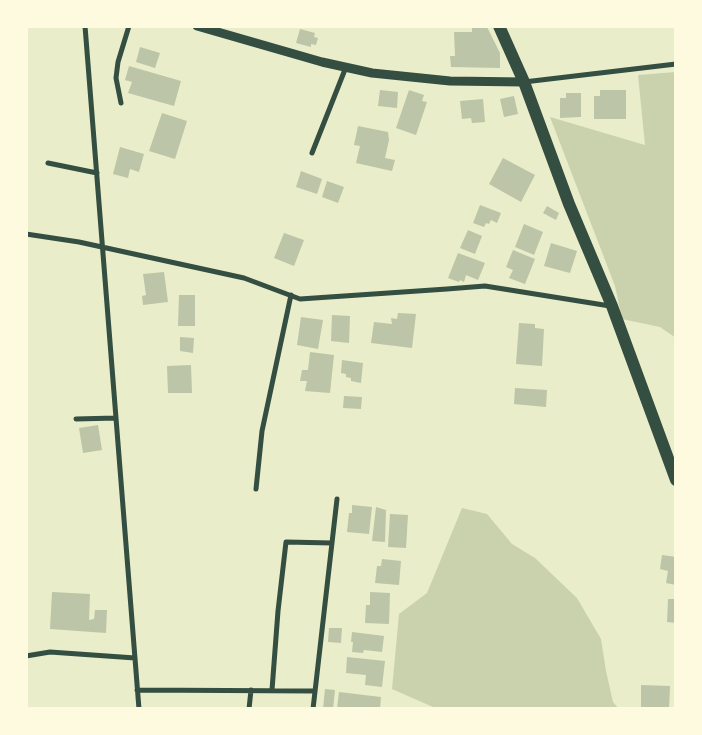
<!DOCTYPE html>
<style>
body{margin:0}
#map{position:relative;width:702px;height:735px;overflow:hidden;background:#e9edc9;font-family:"PT Sans Narrow",sans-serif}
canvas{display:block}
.frame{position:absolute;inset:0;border:28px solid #fefae0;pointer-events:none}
</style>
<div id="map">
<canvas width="702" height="735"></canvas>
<div class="frame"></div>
</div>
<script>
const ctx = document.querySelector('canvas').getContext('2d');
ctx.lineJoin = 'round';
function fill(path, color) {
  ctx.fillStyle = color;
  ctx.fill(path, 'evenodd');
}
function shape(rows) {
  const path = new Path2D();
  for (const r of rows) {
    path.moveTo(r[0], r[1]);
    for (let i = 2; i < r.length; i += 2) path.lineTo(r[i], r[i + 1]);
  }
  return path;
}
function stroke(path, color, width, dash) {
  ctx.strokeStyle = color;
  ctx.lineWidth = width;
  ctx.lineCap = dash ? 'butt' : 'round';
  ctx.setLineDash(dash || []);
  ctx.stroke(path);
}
fill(shape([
 [676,72,676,338,660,327,622,319,615,286,550,117,645,145,638,75],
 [462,508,487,514,512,544,535,558,577,598,601,639,606,671,613,702,619,709,440,709,433,707,392,689,399,614,427,593]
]), '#cad2ad');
fill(shape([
 [472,27,487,27,500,53,500,68,451,67,450,56,455,56,454,32,472,32],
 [300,29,315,33,314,37,318,38,316,45,311,44,311,47,296,43],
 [140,47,160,53,155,68,136,62],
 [129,66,181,81,174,106,128,93,132,82,125,80],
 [380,90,398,92,397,108,378,106],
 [409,90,424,95,422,101,427,102,416,135,396,128],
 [600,90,626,90,626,119,594,119,594,96,600,96],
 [566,93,581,93,581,117,560,118,560,98,566,98],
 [514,96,518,114,504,117,500,99],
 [483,99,485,122,472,123,471,118,462,119,460,101],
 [162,113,187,121,175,159,149,151],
 [358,126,388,132,389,140,385,158,395,160,392,171,356,163,360,146,354,145],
 [120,147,144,154,139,172,130,169,128,178,113,174],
 [503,158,535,175,521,202,489,184],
 [301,171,322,179,317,194,296,187],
 [327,181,344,187,338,203,322,197],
 [480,205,501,213,497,223,491,220,489,224,486,223,484,227,473,223],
 [547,206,559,213,556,220,543,213],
 [524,224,543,232,534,255,515,247],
 [468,230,482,236,475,254,460,248],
 [284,233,304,240,294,266,274,258],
 [551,243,577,251,570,273,544,266],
 [513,250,535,259,525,284,509,278,513,270,506,267],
 [458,253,485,263,478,280,466,275,464,282,460,280,459,282,448,278],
 [164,272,168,302,143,305,142,296,146,295,143,274],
 [179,295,195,295,195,326,178,326],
 [398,313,416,314,412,348,371,343,374,322,392,324,391,318,397,319],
 [332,315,350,316,349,343,331,341],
 [301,317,323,320,318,349,297,345],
 [519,323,535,324,535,328,544,329,542,366,516,364],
 [180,337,194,338,193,353,180,351],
 [310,352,334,355,330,393,305,391,307,381,300,381,302,370,308,370],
 [342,360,363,363,361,383,351,381,351,378,346,377,346,374,341,373],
 [191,365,192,393,168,393,167,366],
 [515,388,547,390,546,407,514,404],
 [344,396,362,397,361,409,343,408],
 [98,425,102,450,83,453,79,428],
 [352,505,372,507,369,534,347,532,349,513,352,513],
 [376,507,386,510,385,542,372,541],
 [390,514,408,515,406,548,388,547],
 [662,555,676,557,676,585,666,583,668,571,660,569],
 [382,559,401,561,399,585,375,583,377,566,381,566],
 [52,592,90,594,89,620,94,619,95,610,107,610,106,633,50,629],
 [370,592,390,593,389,624,365,623,366,605,370,605],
 [668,599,676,599,676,623,667,622],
 [329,628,342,628,341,643,328,642],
 [352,632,384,636,382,652,364,650,363,653,352,652,353,642,351,642],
 [347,657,385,661,382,687,365,685,366,675,346,673],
 [641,685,670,686,669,709,641,709],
 [325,689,335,690,333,709,323,709],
 [339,692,381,697,380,709,337,709]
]), '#bcc5a7');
stroke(shape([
 [85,26,139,709],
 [524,82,676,64],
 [121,103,116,78,118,62,129,26],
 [312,153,346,67],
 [48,163,97,173],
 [26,234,79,242,244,278,300,299,447,289,485,286,610,306],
 [76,419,116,418],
 [256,489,262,431,291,295],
 [26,656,50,652,135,658],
 [137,690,314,691],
 [272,690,278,611,286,542,332,543],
 [249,709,251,690],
 [313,709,337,499]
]), '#344e41', 5);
stroke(shape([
 [197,26,322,62,372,73,450,81,524,82]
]), '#344e41', 9);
stroke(shape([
 [499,26,524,82,569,204,612,306,676,480]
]), '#344e41', 12);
</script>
